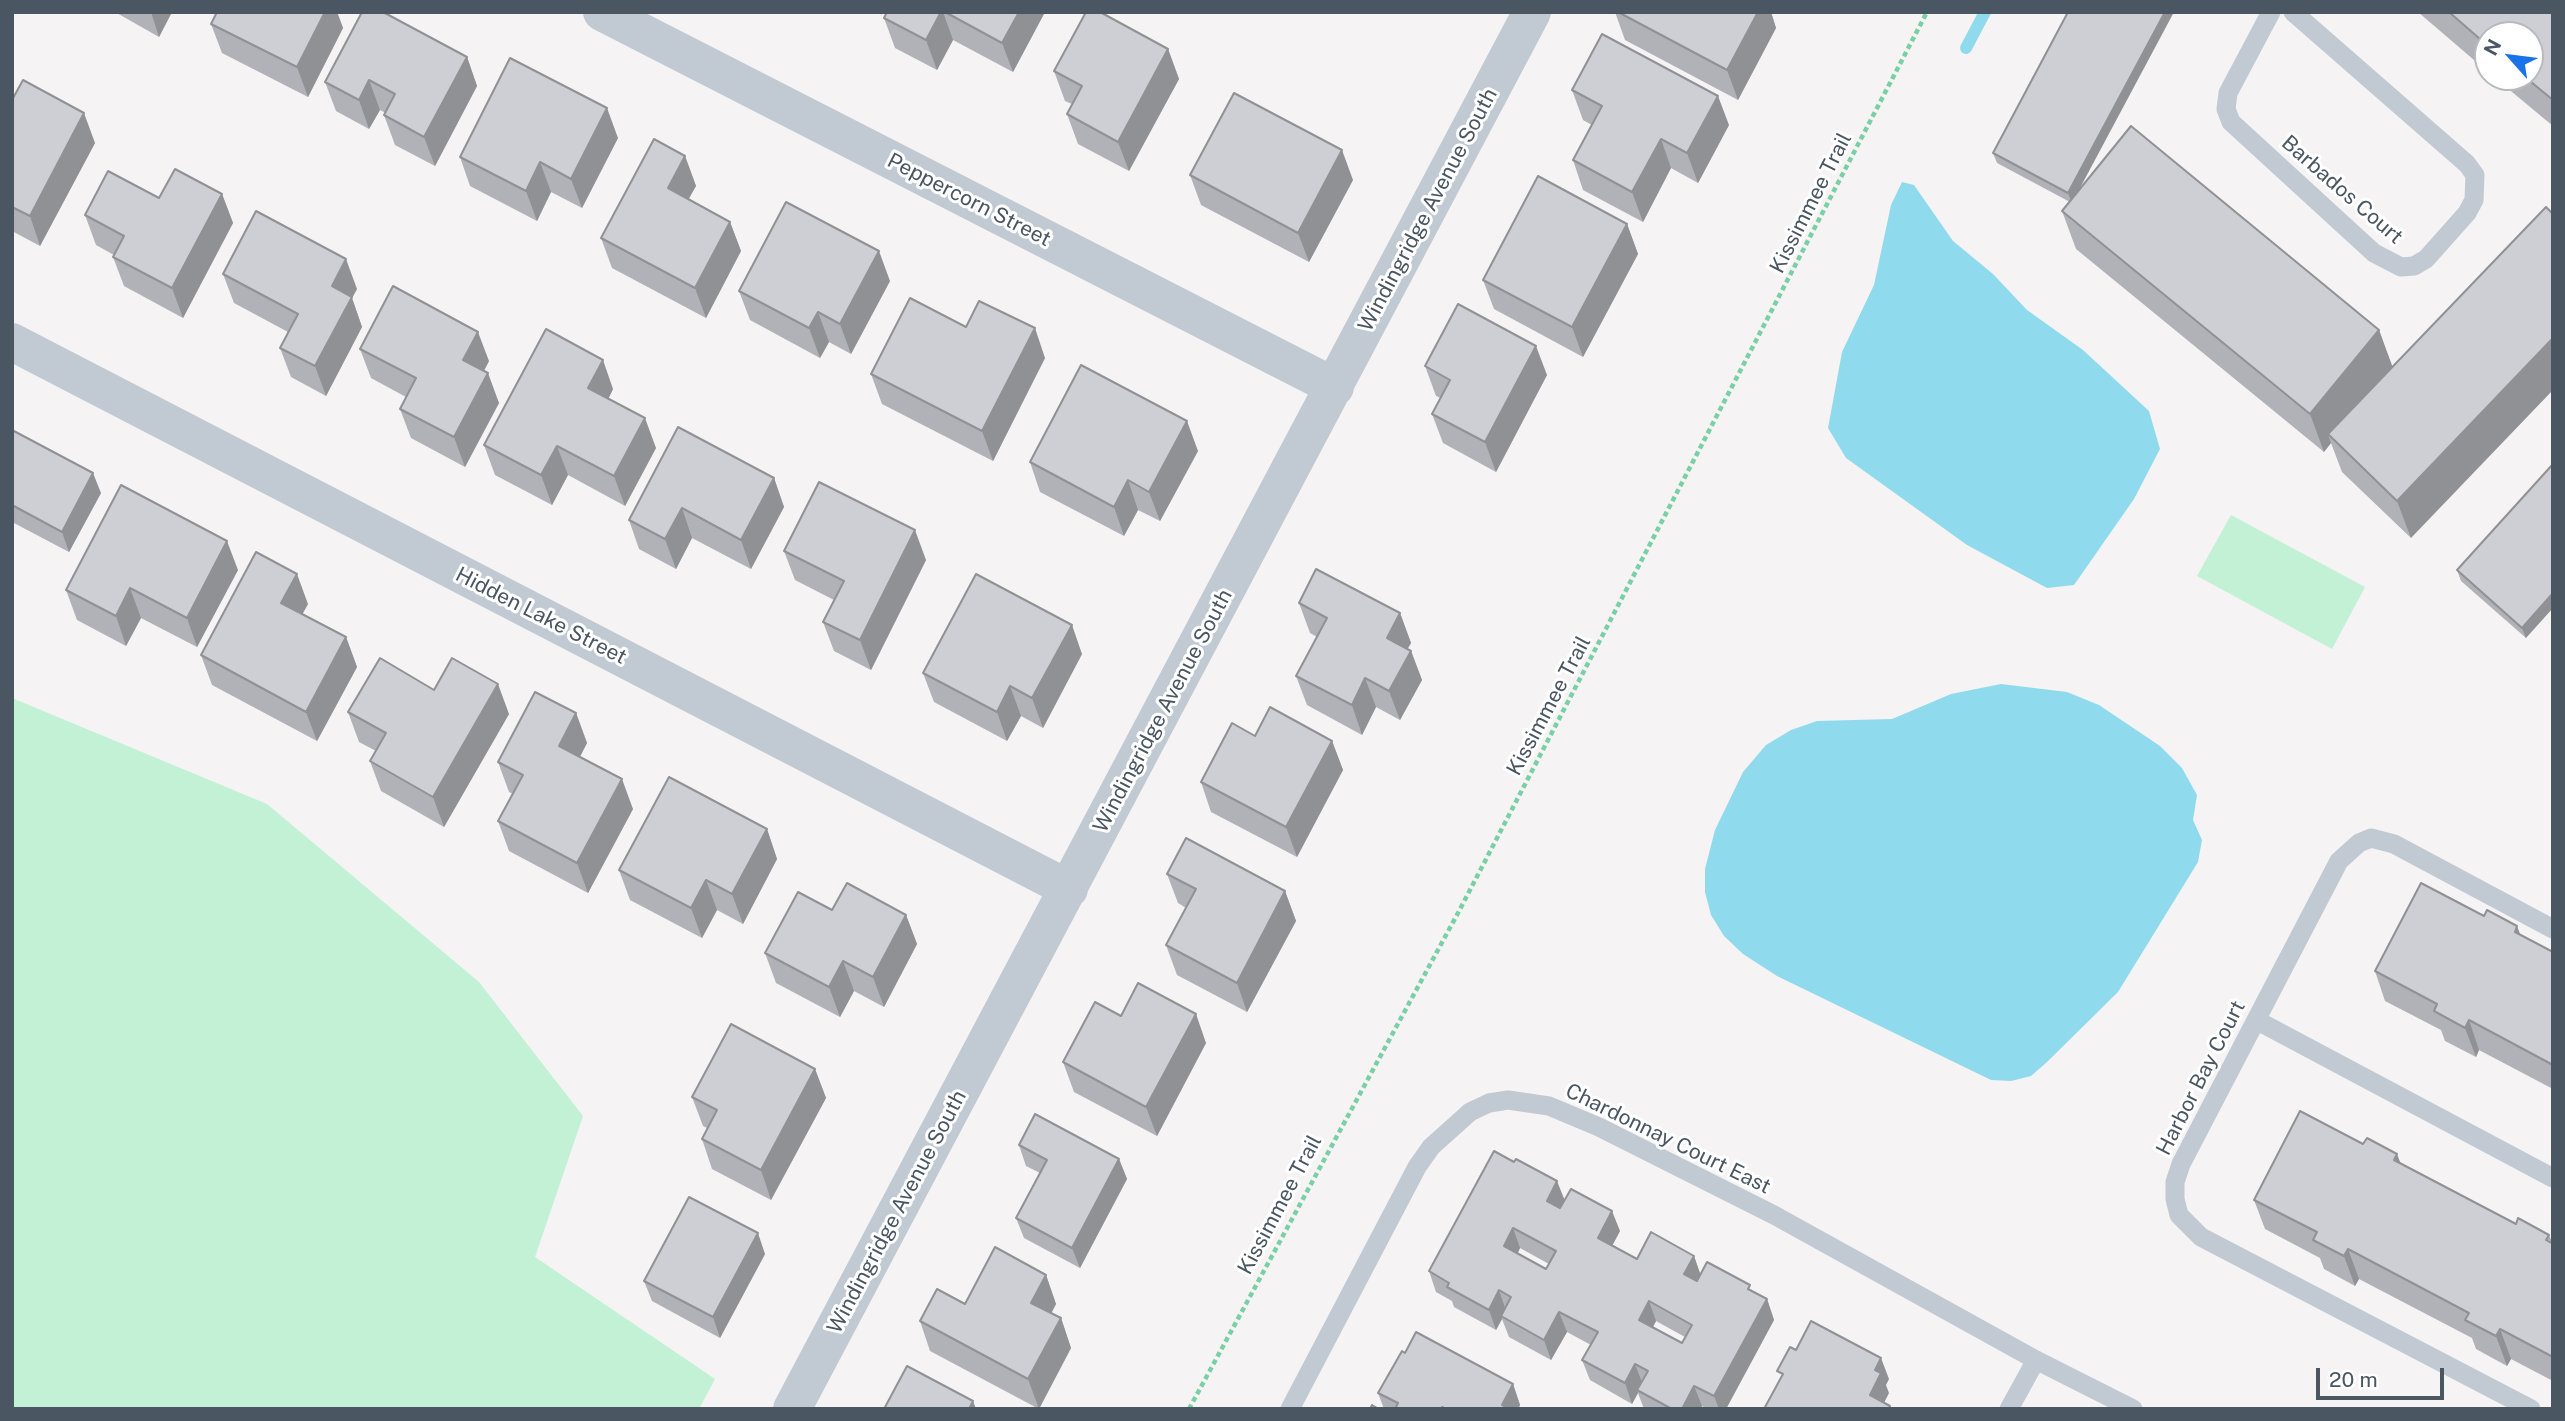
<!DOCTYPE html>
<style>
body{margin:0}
#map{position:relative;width:2565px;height:1421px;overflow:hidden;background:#f5f3f3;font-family:"Public Sans",sans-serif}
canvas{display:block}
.frame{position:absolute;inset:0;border:14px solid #4a5661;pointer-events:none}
.north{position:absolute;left:2474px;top:21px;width:70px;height:70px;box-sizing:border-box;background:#fff;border:2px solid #b7bbc0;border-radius:50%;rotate:298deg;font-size:19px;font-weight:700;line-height:28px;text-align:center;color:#4a5661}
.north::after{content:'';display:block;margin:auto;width:24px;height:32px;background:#1a73e8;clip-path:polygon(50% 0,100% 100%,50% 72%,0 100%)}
.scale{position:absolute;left:2316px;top:1368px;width:128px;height:32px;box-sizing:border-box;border:4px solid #4a5661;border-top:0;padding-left:9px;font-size:21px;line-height:24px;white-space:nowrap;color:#4a5661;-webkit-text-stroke:5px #fff;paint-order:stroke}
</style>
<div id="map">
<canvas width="2565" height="1421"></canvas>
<div class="frame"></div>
<div class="north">N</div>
<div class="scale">20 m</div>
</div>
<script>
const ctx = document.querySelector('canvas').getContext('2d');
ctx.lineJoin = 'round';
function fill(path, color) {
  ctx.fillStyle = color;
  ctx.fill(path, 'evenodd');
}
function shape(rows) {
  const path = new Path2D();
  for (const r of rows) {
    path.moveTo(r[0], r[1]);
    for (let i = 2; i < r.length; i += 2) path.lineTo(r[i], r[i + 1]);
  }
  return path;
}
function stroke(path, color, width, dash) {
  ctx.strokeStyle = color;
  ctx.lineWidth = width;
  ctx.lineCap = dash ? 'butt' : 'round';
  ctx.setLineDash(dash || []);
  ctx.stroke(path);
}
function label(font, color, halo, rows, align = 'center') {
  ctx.font = font + ' "Public Sans",sans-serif';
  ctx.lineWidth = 6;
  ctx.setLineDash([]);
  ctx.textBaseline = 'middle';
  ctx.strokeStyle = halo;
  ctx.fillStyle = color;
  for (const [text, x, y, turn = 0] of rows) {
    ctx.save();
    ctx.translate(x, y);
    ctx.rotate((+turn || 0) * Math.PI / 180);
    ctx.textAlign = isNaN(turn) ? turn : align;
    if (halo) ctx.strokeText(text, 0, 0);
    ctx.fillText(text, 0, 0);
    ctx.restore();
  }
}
fill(shape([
 [2231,515,2365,587,2332,649,2197,576],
 [12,698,267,804,479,982,583,1116,535,1257,715,1379,699,1409,12,1409]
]), '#c3f1d5');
fill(shape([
 [1902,182,1914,185,1953,241,1993,274,2027,310,2083,350,2149,411,2160,449,2134,499,2074,585,2047,588,1967,545,1846,458,1828,428,1842,352,1874,285,1891,205],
 [2001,684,2067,692,2099,705,2160,746,2182,768,2197,795,2193,820,2202,840,2198,862,2118,992,2047,1062,2031,1076,2011,1081,1991,1080,1777,976,1743,954,1724,936,1711,915,1705,892,1705,869,1715,830,1743,772,1766,745,1791,730,1817,721,1892,719,1951,694]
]), '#90daee');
stroke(shape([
 [1966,48,1985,12]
]), '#90daee', 12);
stroke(shape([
 [1189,1409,1458,913,1927,12]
]), '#7ad0a6', 4.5, [5, 3.5]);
stroke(shape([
 [2271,12,2228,93,2226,109,2231,122,2374,253,2401,267,2414,266,2426,259,2467,213,2474,200,2475,175,2467,164,2293,12],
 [2256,1020,2553,1178],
 [1290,1409,1417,1167,1431,1147,1470,1112,1489,1103,1508,1100,1549,1106,1599,1127,1774,1215,2036,1360,2133,1409],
 [2009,1409,2036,1360],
 [2531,1409,2201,1237,2179,1215,2175,1199,2175,1182,2181,1164,2339,861,2359,843,2371,838,2394,844,2553,929]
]), '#c1cad2', 19);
stroke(shape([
 [602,12,1335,387],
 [12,342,1069,889],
 [792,1409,1532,12]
]), '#c1cad2', 38);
fill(shape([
 [115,12,172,12,159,37],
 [217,12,337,12,343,28,308,97,222,53,211,24],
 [887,12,1045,12,1013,72,953,40,937,70,895,48,884,18],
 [1615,12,1771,12,1776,28,1738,100,1625,40],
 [2418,12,2553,12,2553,126,2494,77,2530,77,2488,35,2488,72],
 [1168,49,1179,79,1129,171,1078,144,1067,114,1072,104,1065,101,1054,71],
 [467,57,477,86,435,166,395,145,384,115,386,113,380,110,369,129,336,111,325,82],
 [1572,90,1729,125,1698,183,1671,168,1643,222,1583,190,1573,160,1592,125,1583,120],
 [12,100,95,143,40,246,12,231],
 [618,138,582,208,551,192,537,221,470,186,460,157],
 [1993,153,2080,189,2379,330,2392,367,2411,538,2342,472,2331,443,2324,452,2076,249,2062,211,2070,202,1997,163],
 [685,156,696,186,688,199,730,222,741,251,706,318,612,268,601,238],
 [1190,175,1353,180,1309,262,1201,205],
 [222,194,233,223,183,318,124,286,113,257,114,255,96,245,85,215,159,198],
 [1627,224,1638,254,1583,357,1494,309,1483,280],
 [223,274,357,289,352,298,362,327,326,396,291,377,280,348,288,332,234,303],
 [890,281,851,354,829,342,820,358,750,320,739,291],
 [966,327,1045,358,993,461,882,404,871,374],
 [360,349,489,361,484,371,499,403,465,467,411,438,400,409,406,397,371,378],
 [1425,366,1547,375,1496,472,1443,443,1432,414,1441,398,1436,396],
 [613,389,608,399,656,448,625,506,568,475,552,505,495,475,484,445],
 [12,430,101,493,69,552,12,522],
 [1198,451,1160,521,1138,510,1124,536,1040,492,1030,462],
 [2553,464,2526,638,2461,581,2457,570],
 [774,478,784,507,751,569,692,538,676,569,639,549,629,520],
 [784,551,926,560,871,670,834,651,823,622,834,600,795,580],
 [238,570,197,647,141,618,126,646,77,620,66,590],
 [1299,603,1400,613,1411,643,1407,649,1411,651,1422,680,1400,720,1376,707,1362,735,1307,705,1296,676,1317,637,1310,633],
 [308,604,302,614,346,637,357,667,317,741,212,685,201,655],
 [1082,654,1043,728,1021,716,1007,741,934,702,923,673],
 [434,690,509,714,444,827,381,791,370,761,376,751,359,742,348,712],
 [576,713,587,743,580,757,633,809,588,893,509,851,498,821,513,794,509,792,498,762],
 [1255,736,1332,741,1343,770,1297,857,1211,812,1201,782],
 [767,829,777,859,743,924,717,910,702,938,630,900,619,870],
 [1167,874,1285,891,1296,921,1247,1012,1177,975,1166,945,1186,908,1178,903],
 [832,910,906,915,917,944,884,1007,854,991,840,1017,776,983,765,953],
 [2521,935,2553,952,2553,1089,2479,1050,2476,1057,2445,1041,2441,1030,2385,1001,2375,971],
 [1121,1016,1206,1043,1157,1136,1074,1092,1063,1062],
 [815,1069,826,1098,771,1200,712,1169,702,1139,707,1128,703,1126,692,1097],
 [1019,1145,1119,1159,1127,1179,1080,1268,1024,1238,1016,1218,1040,1173,1026,1166],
 [2400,1163,2516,1224,2549,1235,2553,1244,2553,1381,2511,1359,2507,1366,2476,1349,2472,1338,2359,1279,2355,1286,2324,1269,2320,1258,2265,1229,2254,1200],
 [1564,1200,1620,1231,1612,1246,1637,1259,1694,1256,1700,1274,1751,1291,1767,1299,1774,1320,1726,1409,1707,1409,1702,1406,1701,1409,1644,1409,1638,1393,1632,1404,1590,1380,1582,1360,1591,1345,1567,1332,1551,1360,1509,1337,1502,1319,1496,1330,1454,1307,1452,1301,1436,1292,1429,1271],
 [1520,1248,1549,1264,1546,1269,1518,1253],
 [1656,1321,1685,1337,1682,1343,1653,1327],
 [765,1254,720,1338,652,1301,644,1281],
 [1046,1275,1056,1304,1051,1314,1061,1318,1071,1348,1039,1409,930,1351,920,1321],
 [1405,1353,1513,1384,1520,1405,1518,1409,1384,1409,1378,1393]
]), '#b0b2b7');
fill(shape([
 [151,12,172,12,159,37],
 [325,12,337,12,343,28,308,97,297,67],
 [941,12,943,12,953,40,937,70,926,40],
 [1019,12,1045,12,1013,72,1002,43],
 [1758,12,1771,12,1776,28,1738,100,1727,70],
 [2165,12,2174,12,2072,203,2068,193],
 [1168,49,1179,79,1129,171,1118,142],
 [467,57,477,86,435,166,424,137],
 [369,80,380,110,369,129,359,100],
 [1718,96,1729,125,1698,183,1687,153],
 [607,108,618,138,582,208,571,179],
 [84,113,95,143,40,246,30,216],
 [1661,139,1671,168,1643,222,1632,192],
 [1342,150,1353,180,1309,262,1298,233],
 [685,156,696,186,678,218,668,188],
 [540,162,551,192,537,221,526,191],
 [222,194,233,223,183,318,172,288],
 [730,222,741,251,706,318,695,288],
 [1627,224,1638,254,1583,357,1572,327],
 [879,251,890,281,851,354,840,324],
 [346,259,357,289,352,298,362,327,326,396,315,366,332,286],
 [818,312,829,342,820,358,809,328],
 [1035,328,1045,358,993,461,982,431],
 [2379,330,2393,368,2328,434,2331,443,2324,452,2310,414],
 [478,332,489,361,474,389,463,360],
 [2553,338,2553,390,2411,538,2397,501],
 [1536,346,1547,375,1496,472,1485,442],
 [603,360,613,389,599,418,588,388],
 [488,373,499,403,465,467,454,437],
 [645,418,656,448,625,506,614,476],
 [1187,421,1198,451,1160,521,1149,492],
 [557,446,568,475,552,505,541,475],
 [93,473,101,493,69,552,62,532],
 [774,478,784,507,751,569,741,540],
 [1128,480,1138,510,1124,536,1114,507],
 [682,508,692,538,676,569,665,539],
 [915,530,926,560,871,670,860,640],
 [227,541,238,570,197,647,187,618],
 [297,574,308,604,292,633,281,603],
 [130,588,141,618,126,646,116,616],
 [2553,593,2553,608,2526,638,2522,628],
 [1400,613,1411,643,1397,667,1387,638],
 [1072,625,1082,654,1043,728,1032,698],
 [346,637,357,667,317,741,306,712],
 [1411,651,1422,680,1400,720,1389,691],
 [1365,678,1376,707,1362,735,1352,705],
 [498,684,509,714,444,827,433,797],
 [1010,686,1021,716,1007,741,997,712],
 [576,713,587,743,570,775,559,746],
 [1332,741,1343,770,1297,857,1286,827],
 [622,779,633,809,588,893,577,863],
 [767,829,777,859,743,924,732,894],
 [706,880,717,910,702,938,691,908],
 [1285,891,1296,921,1247,1012,1237,983],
 [906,915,917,944,884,1007,873,977],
 [2517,926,2528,955,2515,932],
 [843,961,854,991,840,1017,829,987],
 [1196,1014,1206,1043,1157,1136,1146,1107],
 [2469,1020,2479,1050,2476,1057,2465,1028],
 [815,1069,826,1098,771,1200,761,1170],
 [2397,1154,2408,1183,2394,1160],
 [1119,1159,1127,1179,1080,1268,1072,1248],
 [1557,1181,1565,1201,1554,1221,1547,1201],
 [1612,1211,1620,1231,1605,1259,1598,1238],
 [1513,1228,1520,1248,1511,1266,1504,1246],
 [758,1233,765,1254,720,1338,713,1317],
 [2348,1249,2359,1279,2355,1286,2344,1256],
 [1694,1256,1701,1276,1691,1295,1684,1274],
 [1046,1275,1056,1304,1041,1332,1031,1303],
 [1499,1290,1506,1311,1501,1316,1502,1319,1496,1330,1489,1310],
 [1767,1299,1774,1320,1726,1409,1719,1409,1714,1396],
 [1649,1301,1656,1321,1646,1340,1639,1320],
 [1559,1312,1567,1332,1551,1360,1544,1340],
 [1061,1318,1071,1348,1039,1409,1028,1379],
 [2500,1329,2511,1359,2507,1366,2496,1336],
 [1881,1358,1889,1379,1886,1385,1889,1393,1881,1409,1870,1395,1875,1370],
 [1635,1364,1643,1385,1637,1390,1638,1393,1632,1404,1625,1383],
 [1513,1384,1520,1405,1518,1409,1503,1409,1502,1405],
 [1694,1386,1702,1406,1701,1409,1682,1409],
 [973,1401,976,1409,969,1409]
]), '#909195');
const building = shape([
 [217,12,325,12,297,67,211,24,217,12],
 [362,12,383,12,467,57,424,137,384,115,395,94,369,80,359,100,325,82,362,12],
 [887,12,941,12,926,40,884,18,887,12],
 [945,12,1019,12,1002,43,945,12],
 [1086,12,1100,12,1168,49,1118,142,1067,114,1082,86,1054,71,1086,12],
 [1618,12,1758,12,1727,70,1618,12],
 [2068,12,2165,12,2068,193,1993,153,2068,12],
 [2449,12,2553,12,2553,100,2525,77,2530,77,2530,35,2488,35,2488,46,2449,12],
 [1602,34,1718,96,1687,153,1661,139,1632,192,1573,160,1602,106,1572,90,1602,34],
 [510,58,607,108,571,179,540,162,526,191,460,157,510,58],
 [23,80,84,113,30,216,12,207,12,100,23,80],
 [1234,93,1342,150,1298,233,1190,175,1234,93],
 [2131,126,2379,330,2310,414,2062,211,2131,126],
 [654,139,685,156,668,188,730,222,695,288,601,238,654,139],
 [175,169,222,194,172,288,113,257,124,236,85,215,108,171,159,198,175,169],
 [1538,176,1627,224,1572,327,1483,280,1538,176],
 [786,202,879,251,840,324,818,312,809,328,739,291,786,202],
 [2546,207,2553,214,2553,338,2397,501,2328,434,2546,207],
 [256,211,346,259,332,286,352,297,315,366,280,348,298,314,223,274,256,211],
 [393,286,478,332,463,360,488,373,454,437,400,409,416,378,360,349,393,286],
 [910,298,966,327,979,301,1035,328,982,431,871,374,910,298],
 [1458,304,1536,346,1485,442,1432,414,1450,380,1425,366,1458,304],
 [546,329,603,360,588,388,645,418,614,476,557,446,541,475,484,445,546,329],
 [1081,365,1187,421,1149,492,1128,480,1114,507,1030,462,1081,365],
 [678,427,774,478,741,540,682,508,665,539,629,520,678,427],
 [12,430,93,473,62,532,12,505,12,430],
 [2553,464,2553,593,2522,628,2457,570,2553,464],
 [819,482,915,530,860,640,823,622,844,581,784,551,819,482],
 [121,485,227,541,187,618,130,588,116,616,66,590,121,485],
 [256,552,297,574,281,603,346,637,306,712,201,655,256,552],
 [1316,569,1400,613,1387,638,1411,651,1389,691,1365,678,1352,705,1296,676,1327,618,1299,603,1316,569],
 [976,574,1072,625,1032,698,1010,686,997,712,923,673,976,574],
 [380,658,434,690,452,658,498,684,433,797,370,761,386,733,348,712,380,658],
 [535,692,576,713,559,746,622,779,577,863,498,821,523,775,498,762,535,692],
 [1270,707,1332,741,1286,827,1201,782,1232,723,1255,736,1270,707],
 [669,777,767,829,732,894,706,880,691,908,619,870,669,777],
 [1186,838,1285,891,1237,983,1166,945,1196,889,1167,874,1186,838],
 [847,883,906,915,873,977,843,961,829,987,765,953,798,892,832,910,847,883],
 [2421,883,2484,916,2487,910,2517,926,2515,932,2553,952,2553,1065,2469,1020,2465,1028,2434,1011,2437,1004,2375,971,2421,883],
 [1138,983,1196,1014,1146,1107,1063,1062,1095,1002,1121,1016,1138,983],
 [731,1024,815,1069,761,1170,702,1139,717,1110,692,1097,731,1024],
 [2300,1111,2363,1144,2367,1138,2397,1154,2394,1160,2516,1224,2518,1218,2549,1235,2546,1240,2553,1244,2553,1357,2500,1329,2496,1336,2465,1320,2469,1313,2348,1249,2344,1256,2313,1240,2317,1232,2254,1200,2300,1111],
 [1035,1114,1119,1159,1072,1248,1016,1218,1047,1160,1019,1145,1035,1114],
 [1494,1151,1514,1162,1516,1159,1557,1181,1547,1201,1560,1208,1571,1189,1612,1211,1598,1238,1637,1259,1651,1232,1694,1256,1684,1274,1697,1281,1707,1262,1750,1285,1748,1289,1767,1299,1714,1396,1694,1386,1682,1409,1672,1409,1637,1390,1648,1371,1635,1364,1625,1383,1582,1360,1598,1332,1559,1312,1544,1340,1501,1316,1511,1297,1499,1290,1489,1310,1447,1287,1449,1283,1429,1271,1494,1151],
 [1513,1228,1556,1251,1546,1269,1504,1246,1513,1228],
 [1649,1301,1692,1325,1682,1343,1639,1320,1649,1301],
 [689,1197,758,1233,713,1317,644,1281,689,1197],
 [995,1247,1046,1275,1031,1303,1061,1318,1028,1379,920,1321,937,1289,965,1304,995,1247],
 [1811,1321,1881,1358,1875,1370,1881,1373,1870,1395,1890,1406,1888,1409,1764,1409,1783,1374,1777,1371,1790,1347,1796,1350,1811,1321],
 [1416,1332,1513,1384,1502,1405,1509,1409,1446,1409,1442,1407,1441,1409,1395,1409,1398,1403,1378,1393,1402,1351,1405,1353,1416,1332],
 [907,1366,973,1401,969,1409,884,1409,907,1366],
 [1372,1405,1379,1409,1370,1409,1372,1405]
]);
fill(building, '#cdcfd5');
stroke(building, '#909195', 2);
label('21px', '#4a5661', '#fff', [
 ["Barbados Court",2342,190,41],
 ["Peppercorn Street",969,200,27],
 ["Kissimmee Trail",1811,203,-63],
 ["Windingridge Avenue South",1428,210,-62],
 ["Hidden Lake Street",541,616,27],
 ["Kissimmee Trail",1549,706,-62],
 ["Windingridge Avenue South",1163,711,-62],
 ["Harbor Bay Court",2201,1078,-63],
 ["Chardonnay Court East",1668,1139,26],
 ["Kissimmee Trail",1280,1205,-62],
 ["Windingridge Avenue South",897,1212,-62]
]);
</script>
